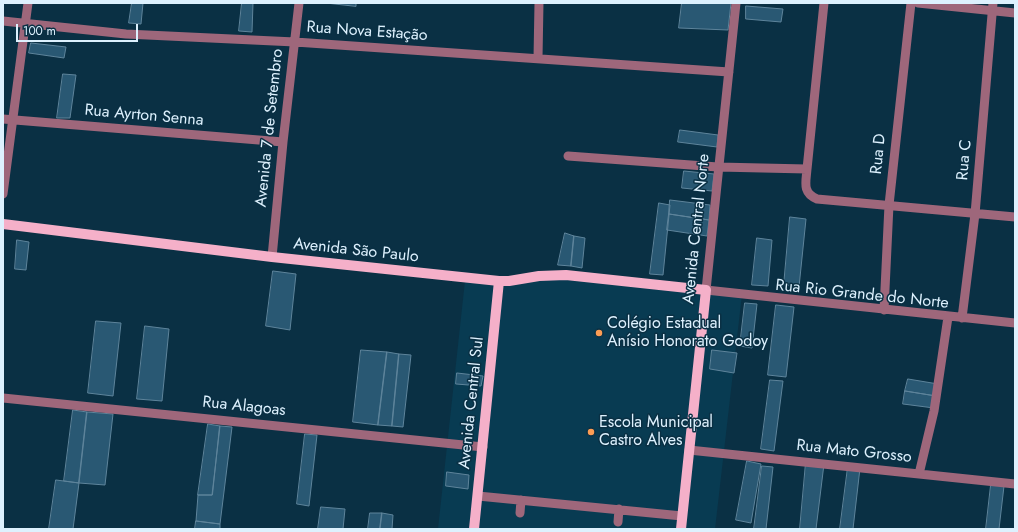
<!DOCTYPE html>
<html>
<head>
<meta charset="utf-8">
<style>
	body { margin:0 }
	#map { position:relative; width:1018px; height:532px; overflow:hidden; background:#0a3044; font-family:Jost,sans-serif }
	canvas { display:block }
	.frame { position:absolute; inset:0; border:4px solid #ddf1fe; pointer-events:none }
	.scale { position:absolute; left:16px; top:24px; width:122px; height:18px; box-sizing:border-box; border:2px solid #ddf1fe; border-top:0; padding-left:5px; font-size:12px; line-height:14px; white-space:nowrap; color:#ddf1fe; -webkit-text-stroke:3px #0a3044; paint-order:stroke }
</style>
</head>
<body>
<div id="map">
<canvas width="1018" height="532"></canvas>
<div class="frame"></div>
<div class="scale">100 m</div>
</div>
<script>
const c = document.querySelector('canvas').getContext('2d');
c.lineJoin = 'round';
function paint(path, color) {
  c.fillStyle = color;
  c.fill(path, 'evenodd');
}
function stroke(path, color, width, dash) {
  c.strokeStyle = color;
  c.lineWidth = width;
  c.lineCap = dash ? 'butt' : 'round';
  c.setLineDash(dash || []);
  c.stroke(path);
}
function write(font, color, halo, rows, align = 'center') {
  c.font = font + ' Jost,sans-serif';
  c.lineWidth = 3;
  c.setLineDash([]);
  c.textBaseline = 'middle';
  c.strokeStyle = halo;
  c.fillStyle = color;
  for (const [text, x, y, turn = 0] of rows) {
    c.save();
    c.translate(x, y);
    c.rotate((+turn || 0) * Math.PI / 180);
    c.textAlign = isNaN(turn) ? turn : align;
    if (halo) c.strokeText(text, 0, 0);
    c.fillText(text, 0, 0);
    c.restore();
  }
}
paint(new Path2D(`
	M566 275 742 294 715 529H438L465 281Z`), '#083b52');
const building = new Path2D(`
	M132 3H143L141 24 129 23Z
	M242 3H253L252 32 239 31Z
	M326 3H356V6Z
	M682 3H731L728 30 679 28Z
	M746 6 783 9 781 22 746 19Z
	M31 43 66 47 64 58 29 53Z
	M63 74 76 75 70 118H57Z
	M680 130 718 135 717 147 678 142Z
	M684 171 714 174 712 191 682 188Z
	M670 200 710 205 709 220 669 214Z
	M659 203 670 205 663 275 650 274Z
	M669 214 709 220 707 236 667 230Z
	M790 217 806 219 799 287 784 285Z
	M565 233 574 236 571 266 558 265Z
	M574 236 585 238 582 268 571 266Z
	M757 238 772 240 768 286 752 285Z
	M17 240 29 242 26 270 15 269Z
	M273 271 296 274 290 330 266 326Z
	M745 303 757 304 752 348 740 346Z
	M776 305 794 307 786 377 768 375Z
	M96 321 121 323 113 396 88 393Z
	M145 326 169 329 162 401 137 399Z
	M361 350 387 352 378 425 353 422Z
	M712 350 737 353 734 373 710 369Z
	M387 352 399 354 392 426 378 425Z
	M399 354 411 355 403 427 392 426Z
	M457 373 483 376 481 386 456 384Z
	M908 379 938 384 936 396 905 391Z
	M770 380 783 381 774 451 761 449Z
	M905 391 936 396 934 408 903 404Z
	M73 410 87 412 79 483 64 481Z
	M87 412 113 414 105 485 79 483Z
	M208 424 220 426 212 495H198Z
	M220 426 232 427 220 524 196 521 198 495H212Z
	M305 434 317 435 309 506 297 504Z
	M747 461 761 464 751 523 736 520Z
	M806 462 824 464 816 529H800Z
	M762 466 773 467 766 529H754Z
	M848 467 860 468 853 529H840Z
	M447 472 469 475 468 489 446 486Z
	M56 480 79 483 73 529H49Z
	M991 485 1004 486 999 529H986Z
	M321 507 345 509 343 529H318Z
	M370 513H382L380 529H368Z
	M382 513 393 515 392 529H380Z
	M196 521 220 524V529H195Z`);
paint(building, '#295873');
stroke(building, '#5e849b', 1);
stroke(new Path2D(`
	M736 3 706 290 1015 323
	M824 3 807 169C806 182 802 193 817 199L1015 217
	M918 3 1015 13
	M3 21 126 34 295 42 729 72
	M538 58 539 3
	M3 119 283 142
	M568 156 718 167 807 169
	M3 194 28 3
	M272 257 283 142 299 3
	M884 310 889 205 911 3
	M962 318 975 214 993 3
	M3 398 483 447
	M689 450 1015 484
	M919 474 934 411 948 317
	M478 496 682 516
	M520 513 521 500
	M618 522 619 509`), '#9e677b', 9);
stroke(new Path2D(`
	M3 224 272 257 499 281H509L539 276 566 275 706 290 681 529
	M474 529 499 281`), '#f5b0c9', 10);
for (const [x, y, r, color] of [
	[599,333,4,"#fc9d54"],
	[591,432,4,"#fc9d54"]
]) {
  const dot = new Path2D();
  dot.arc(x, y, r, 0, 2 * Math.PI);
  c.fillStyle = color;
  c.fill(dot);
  stroke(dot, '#0a3044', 1.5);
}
write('16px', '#ddf1fe', '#0a3044', [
	["Rua Nova Estação",367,32,4],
	["Rua Ayrton Senna",144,116,5],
	["Avenida 7 de Setembro",270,128,-84],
	["Rua D",879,154,-84],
	["Rua C",965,160,-85],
	["Avenida Central Norte",697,229,-84],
	["Avenida São Paulo",356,251,6],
	["Rua Rio Grande do Norte",862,295,6],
	["Avenida Central Sul",472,403,-84],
	["Rua Alagoas",244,407,6],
	["Rua Mato Grosso",854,452,6]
]);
write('16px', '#ddf1fe', '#0a3044', [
	["Colégio Estadual",607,324],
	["Anísio Honorato Godoy",607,342],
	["Escola Municipal",599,423],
	["Castro Alves",599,441]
], 'left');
</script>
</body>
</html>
